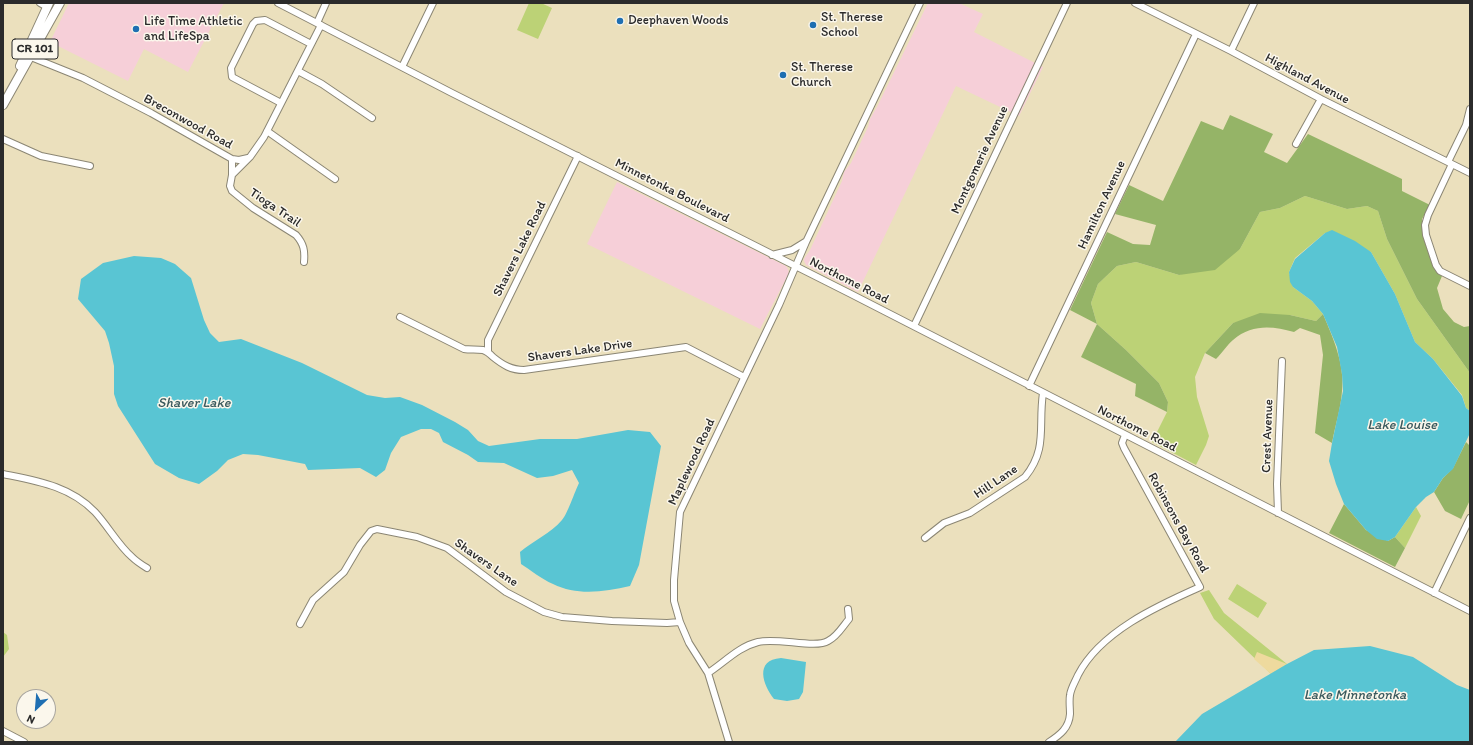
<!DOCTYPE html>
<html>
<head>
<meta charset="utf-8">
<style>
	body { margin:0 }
	#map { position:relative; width:1473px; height:745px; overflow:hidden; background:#ebe0bd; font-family:Itim,sans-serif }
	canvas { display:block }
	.frame { position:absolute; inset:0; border:4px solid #2b2b2b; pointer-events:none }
	.north { position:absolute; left:16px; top:689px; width:40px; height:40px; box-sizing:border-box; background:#fbf7ec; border:1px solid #a8a59f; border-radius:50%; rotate:206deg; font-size:11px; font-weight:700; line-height:16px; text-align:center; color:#2b2b2b }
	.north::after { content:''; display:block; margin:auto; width:14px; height:18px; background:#1f6fb2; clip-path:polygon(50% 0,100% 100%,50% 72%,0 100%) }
</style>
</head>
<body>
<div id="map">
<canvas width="1473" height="745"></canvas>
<div class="frame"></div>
<div class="north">N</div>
</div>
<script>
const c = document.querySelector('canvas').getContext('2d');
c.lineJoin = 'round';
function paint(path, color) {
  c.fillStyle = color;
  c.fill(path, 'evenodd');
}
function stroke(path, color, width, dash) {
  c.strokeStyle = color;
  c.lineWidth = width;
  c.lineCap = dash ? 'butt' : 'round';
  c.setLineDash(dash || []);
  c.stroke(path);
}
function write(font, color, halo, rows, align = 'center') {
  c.font = font + ' Itim,sans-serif';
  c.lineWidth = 3;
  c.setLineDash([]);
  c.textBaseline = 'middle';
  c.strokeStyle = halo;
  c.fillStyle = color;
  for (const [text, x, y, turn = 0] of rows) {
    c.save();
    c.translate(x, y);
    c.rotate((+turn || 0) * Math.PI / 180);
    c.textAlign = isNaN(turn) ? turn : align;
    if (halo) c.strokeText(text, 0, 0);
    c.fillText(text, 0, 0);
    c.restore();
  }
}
paint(new Path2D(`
	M69 3H224L188 72 144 49 128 81 50 42Z
	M928 3H959L983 14 974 32 1043 67 1019 116 956 86 858 292 806 265 804 261V259L810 250 842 181 844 172 851 163 868 127 870 119 877 107Z
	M617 182 786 266 788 269 789 273 760 329 587 244Z`), '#f6cfd8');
paint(new Path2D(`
	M529 3H541L552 8 538 39 517 30Z
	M1305 196 1347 209 1367 206 1378 211 1387 239 1417 299 1470 373V411L1466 408 1462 395 1433 359 1415 342 1395 294 1371 252 1325 233 1295 258 1289 272 1293 287 1312 301 1323 314 1316 321 1290 315 1233 323 1205 353 1195 377 1197 397 1209 436 1206 445 1196 465 1152 442 1167 412 1168 402 1159 383 1126 350 1097 324 1091 303 1098 284 1117 266 1136 262 1179 275 1240 249 1260 212 1280 208Z
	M1416 507 1421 516 1405 548 1395 537Z
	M1237 584 1267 603 1258 618 1228 599Z
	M1209 590 1224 613 1287 664 1271 674 1214 619 1200 593Z
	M3 632 7 635 9 649 3 657Z`), '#bcd276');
paint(new Path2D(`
	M1230 115 1273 134 1264 152 1287 163 1308 134 1402 179V191L1430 205 1422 219V227L1424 239 1434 266 1437 272 1442 276 1437 288 1443 309 1454 322 1464 327 1470 326V373L1417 299 1387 239 1378 211 1367 206 1347 209 1305 196 1280 208 1260 212 1240 249 1215 270 1179 275 1136 262 1117 266 1098 284 1091 303 1097 324 1126 350 1159 383 1168 402 1167 412 1135 396 1136 384 1081 357 1097 324 1070 310 1107 232 1133 244 1150 245 1156 225 1115 214 1129 185 1163 201 1201 121 1223 130Z
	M1260 313 1290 315 1316 321 1323 314C1333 338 1345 364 1342 391 1341 408 1335 426 1332 443L1315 433 1323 355 1320 335 1300 328 1294 332C1272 326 1252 324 1233 340 1227 345 1222 353 1216 359L1205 353 1233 323Z
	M1466 442 1470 446V500L1461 519 1445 511 1434 492 1443 478 1453 468Z
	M1344 504 1366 530 1388 541 1395 537 1405 548 1395 567 1329 533Z`), '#95b467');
paint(new Path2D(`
	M1257 652 1287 664 1271 674 1254 659Z`), '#eeda9e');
paint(new Path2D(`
	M1332 230 1355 241 1371 252 1395 294 1415 342 1433 359 1462 396 1466 408 1470 411V433L1453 469 1443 478 1434 492 1426 497 1416 507 1395 537 1388 541 1377 539 1366 530 1344 504 1336 484 1329 461 1332 443 1343 391 1342 374 1337 347 1323 314 1312 301 1293 287 1290 282 1289 272 1295 259 1325 233Z
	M134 256 161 258 175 264 191 278 204 320 210 333 219 342 241 339 302 363 367 395 385 398 400 397 422 405 455 422 468 430 478 441 489 446 540 439H577L628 430 650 432 661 446 639 565 630 586C604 592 577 596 553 584 541 579 531 570 521 564L520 552C533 541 551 533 562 520 567 515 575 491 579 483L572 470 553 476 537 478 504 463 478 462 468 455 443 442 439 433 431 429H421L401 437 391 453 385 470 376 477 360 468 308 470 305 464 258 455 243 454 228 460 217 471 199 484 179 478 155 464 118 406 114 394V366L109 343 105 331 78 299 81 279 103 263Z
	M1370 646 1413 657 1457 685 1470 690V742H1175L1202 714 1287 664 1314 650Z
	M781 658 806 662 803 692 799 699 787 701 774 699C763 685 754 660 781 658Z`), '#59c5d3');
const minor = new Path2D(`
	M40 3 47 7
	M278 3 452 93 849 293 1470 611
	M1135 3 1231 51 1321 99 1470 173
	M317 23 326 3
	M1231 51 1254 3
	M26 55 83 78 151 113 232 159 239 160 248 158
	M402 67 433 3
	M298 71 322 84 372 118
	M281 103 232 77 231 68 253 24 256 21 265 20 311 44
	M267 131 335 179
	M3 139 41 156 90 166
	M1296 144 1321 99
	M232 159V175
	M1448 162 1466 125 1470 109
	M1452 164 1428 215 1425 225 1426 235 1436 265 1440 271 1470 286
	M772 255 792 250 805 242
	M304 262C305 251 304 244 296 235L253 208 232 191 230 186 232 175 250 157 264 137 321 25
	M400 317 464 349C470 350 477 349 483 350 487 351 490 354 493 357 503 365 511 370 524 370L686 347 744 377
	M914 326 1067 3
	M488 352V340L578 156
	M1029 386 1196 34
	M3 474C37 481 70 486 95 512 108 526 118 545 132 557 136 561 142 565 147 568
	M1278 513 1277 484 1282 361
	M925 538 944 523 970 513 1025 477C1048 449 1038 426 1043 393
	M1434 593 1470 518
	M300 624 313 600 344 572 360 545 371 531 377 529 417 537 447 548 506 592 544 612 562 617 612 621 667 623 680 622
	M708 673C725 662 738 647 758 642 777 637 815 649 828 641 837 637 843 626 849 619L848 609
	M3 731 24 742
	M729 742 708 673 689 643 680 622 674 601V580L680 512 779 305 806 242 920 3
	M1049 742C1060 735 1069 728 1070 714 1070 708 1069 701 1070 695 1071 688 1075 682 1078 675 1100 632 1157 606 1200 587L1124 448 1122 443 1125 435`);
const major = new Path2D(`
	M20 66 49 3
	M3 105 60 3`);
stroke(minor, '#8b8674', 8);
stroke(major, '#8b8674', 10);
stroke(minor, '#fff', 6);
stroke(major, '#fff', 8);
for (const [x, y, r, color] of [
	[620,21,4,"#1f6fb2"],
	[813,25,4,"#1f6fb2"],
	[136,29,4,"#1f6fb2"],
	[783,75,4,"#1f6fb2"]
]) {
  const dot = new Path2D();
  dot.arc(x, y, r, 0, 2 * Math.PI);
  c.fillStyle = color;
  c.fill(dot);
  stroke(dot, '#fbf7ec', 1.5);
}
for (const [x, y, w] of [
	[35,49,46]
]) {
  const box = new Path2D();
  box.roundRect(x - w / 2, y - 10, w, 20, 3);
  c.fillStyle = '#fbf7ec';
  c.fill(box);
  stroke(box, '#2b2b2b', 1);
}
write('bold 12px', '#2b2b2b', null, [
	["CR 101",35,49]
]);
write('13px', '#2b2b2b', '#fbf7ec', [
	["St. Therese",821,18],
	["School",821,33],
	["Deephaven Woods",628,21],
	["Life Time Athletic",144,22],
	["and LifeSpa",144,37],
	["St. Therese",791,68],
	["Church",791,83]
], 'left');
write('13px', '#2b2b2b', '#fbf7ec', [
	["Highland Avenue",1307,79,28],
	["Breconwood Road",188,122,29],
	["Montgomerie Avenue",980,160,-65],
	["Minnetonka Boulevard",672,191,27],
	["Hamilton Avenue",1102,205,-65],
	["Tioga Trail",275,208,34],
	["Shavers Lake Road",520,249,-64],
	["Northome Road",849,281,27],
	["Shavers Lake Drive",580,351,-8],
	["Northome Road",1137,429,27],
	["Crest Avenue",1268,436,-88],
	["Maplewood Road",692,462,-65],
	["Hill Lane",996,482,-34],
	["Robinsons Bay Road",1178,523,61],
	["Shavers Lane",486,563,35]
]);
write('italic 14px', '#39595d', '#fbf7ec', [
	["Shaver Lake",194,403],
	["Lake Louise",1402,425],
	["Lake Minnetonka",1355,695]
]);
</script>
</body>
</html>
